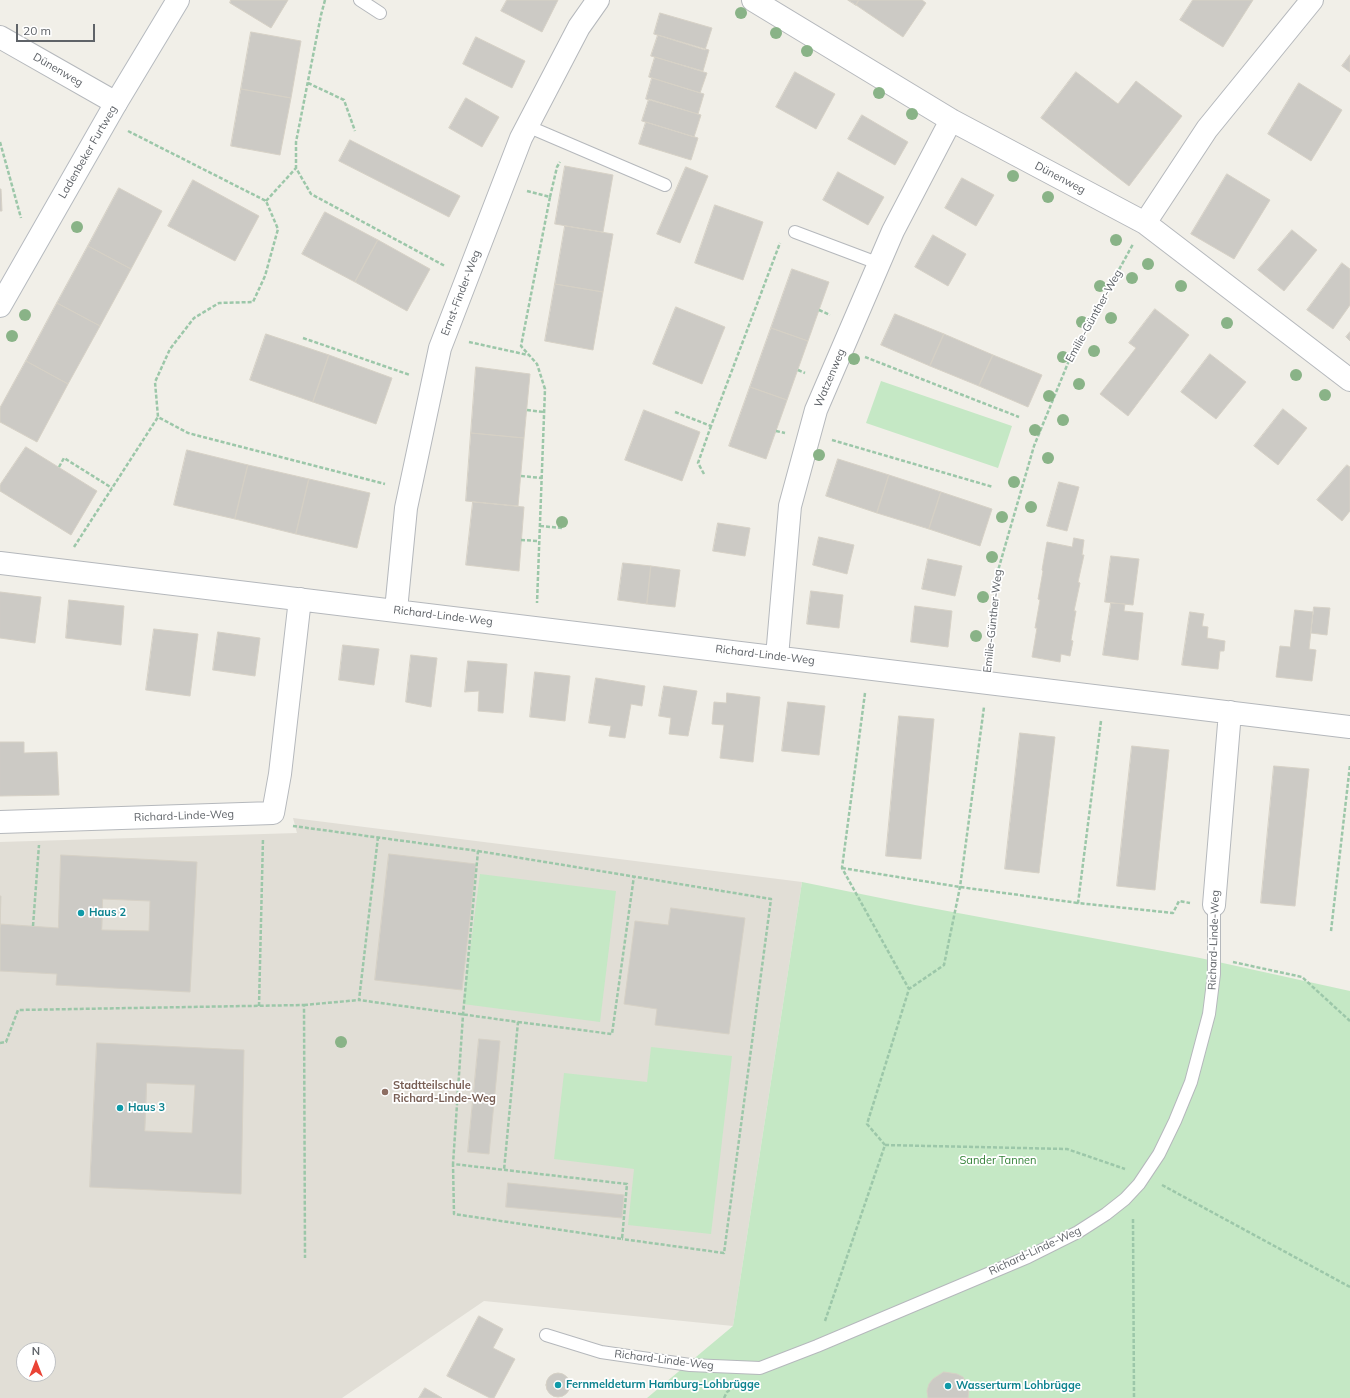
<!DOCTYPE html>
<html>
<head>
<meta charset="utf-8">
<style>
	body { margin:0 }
	#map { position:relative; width:1350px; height:1398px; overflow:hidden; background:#f1efe8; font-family:Mulish,sans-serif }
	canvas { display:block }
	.north { position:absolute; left:16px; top:1342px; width:40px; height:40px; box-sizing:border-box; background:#fff; border:1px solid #bfc1c3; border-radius:50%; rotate:0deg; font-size:11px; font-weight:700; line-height:16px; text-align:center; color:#5f6368 }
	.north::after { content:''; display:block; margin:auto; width:14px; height:18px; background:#ea4335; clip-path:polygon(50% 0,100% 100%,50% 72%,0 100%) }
	.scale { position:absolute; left:16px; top:24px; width:79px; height:18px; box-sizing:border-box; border:2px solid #5f6368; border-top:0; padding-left:5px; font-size:12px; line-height:14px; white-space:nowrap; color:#5f6368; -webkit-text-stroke:3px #fff; paint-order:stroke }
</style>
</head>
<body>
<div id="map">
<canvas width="1350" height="1398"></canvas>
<div class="north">N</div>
<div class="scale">20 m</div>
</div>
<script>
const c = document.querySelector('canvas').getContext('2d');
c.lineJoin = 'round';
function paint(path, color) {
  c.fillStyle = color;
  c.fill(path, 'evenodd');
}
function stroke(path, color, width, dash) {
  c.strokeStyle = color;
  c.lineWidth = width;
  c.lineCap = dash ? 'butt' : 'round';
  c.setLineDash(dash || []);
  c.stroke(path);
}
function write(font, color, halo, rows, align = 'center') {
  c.font = font + ' Mulish,sans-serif';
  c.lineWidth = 3.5;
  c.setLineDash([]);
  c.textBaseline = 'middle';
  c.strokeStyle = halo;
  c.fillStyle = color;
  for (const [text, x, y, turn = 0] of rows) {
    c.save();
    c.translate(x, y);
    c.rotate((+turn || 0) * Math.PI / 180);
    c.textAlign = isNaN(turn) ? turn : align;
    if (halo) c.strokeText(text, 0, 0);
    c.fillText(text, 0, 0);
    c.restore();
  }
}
paint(new Path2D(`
	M293 818 802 882 733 1326 484 1301 342 1398H0V842L297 833ZM24 1350H48V1374H24Z`), '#e1ded6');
paint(new Path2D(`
	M881 381 1012 426 998 468 866 423Z
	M480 874 616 891 600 1022 463 1004Z
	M802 882 915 905 1200 958 1350 991V1398H647L733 1326Z
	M651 1047 732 1056 711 1234 628 1225 634 1169 554 1159 564 1073 647 1082Z`), '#c5e8c5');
const building = new Path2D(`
	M231 0H288L271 28 230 3Z
	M507 0H558L542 32 501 11Z
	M848 0H859L856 5Z
	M859 0H922L926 3 903 37 856 5Z
	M1193 0H1253L1223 47 1180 20Z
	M660 13 712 28 705 50 654 34Z
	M251 32 301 41 291 98 241 89Z
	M658 35 709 50 703 71 651 56Z
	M476 37 525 61 512 88 463 64Z
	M1350 55V72L1342 66Z
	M655 57 707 73 700 93 649 77Z
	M795 72 835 94 816 129 776 107Z
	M1076 72 1118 104 1136 81 1182 116 1129 186 1041 118Z
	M652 78 704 94 698 114 646 99Z
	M1299 83 1342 110 1311 161 1268 134Z
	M241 89 291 98 280 155 231 146Z
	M466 98 499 117 482 147 449 128Z
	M649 99 701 115 694 137 642 121Z
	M862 115 908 142 895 165 848 139Z
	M646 122 698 138 691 160 639 144Z
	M350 140 460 196 449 217 339 161Z
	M565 166 613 175 603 232 555 224Z
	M686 167 708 176 680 243 657 234Z
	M838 172 884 197 868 225 823 200Z
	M1227 174 1270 200 1234 259 1191 234Z
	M962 178 994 195 976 226 945 208Z
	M193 180 259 216 235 261 168 226Z
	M119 188 162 211 131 269 88 246Z
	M0 189H1L2 211H0Z
	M715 205 763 222 743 280 695 263Z
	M325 212 378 240 355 282 302 254Z
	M565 226 613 234 603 292 555 284Z
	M1292 230 1317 250 1284 291 1258 270Z
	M933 235 966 254 948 286 915 267Z
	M378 240 430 269 407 311 355 282Z
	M88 246 131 269 100 326 57 303Z
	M1342 263 1350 269V305L1333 329 1307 310Z
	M792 269 829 282 808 341 771 328Z
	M555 284 603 292 593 350 545 341Z
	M57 303 100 326 68 384 26 361Z
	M676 307 725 327 702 384 653 364Z
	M1155 309 1189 335 1128 416 1100 394 1136 348 1129 343Z
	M895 314 944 334 930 366 881 345Z
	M771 328 808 341 787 400 750 387Z
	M1350 332V341L1346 337Z
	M266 334 329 355 313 402 250 380Z
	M944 334 993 355 979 386 930 366Z
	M1210 354 1246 382 1216 419 1181 392Z
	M329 355 392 378 376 424 313 402Z
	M993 355 1042 375 1028 407 979 386Z
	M26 361 68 384 37 442 0 422V408Z
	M476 367 530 374 524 438 471 433Z
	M750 387 787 400 766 459 729 446Z
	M1283 409 1307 428 1278 465 1254 446Z
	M644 410 700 432 682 481 625 460Z
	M471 433 524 438 518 506 466 501Z
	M26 447 97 491 71 535 0 491V485Z
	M187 450 248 465 235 519 174 505Z
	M838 459 889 475 877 513 826 496Z
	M248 465 309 479 296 534 235 519Z
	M1347 465 1350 467V511L1342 521 1317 500Z
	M889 475 941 492 929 529 877 513Z
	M309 479 370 493 357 548 296 534Z
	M1059 482 1079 487 1067 531 1047 526Z
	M941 492 992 509 980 546 929 529Z
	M473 502 524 507 519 571 466 565Z
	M718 523 750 528 745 556 713 551Z
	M819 537 854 545 847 574 813 565Z
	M1074 538 1084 540 1082 555H1084L1078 582 1080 583 1074 611H1076L1071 640 1073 641 1070 656 1061 654 1060 662 1032 657 1037 628H1035L1040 600 1038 599 1043 571 1042 570 1047 542 1072 547Z
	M1111 556 1139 559 1133 605 1105 602Z
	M928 559 962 566 955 596 922 589Z
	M623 563 651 566 647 604 618 600Z
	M651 566 680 570 675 607 647 604Z
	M811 591 843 595 839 628 807 624Z
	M0 592 41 597 35 643 0 638Z
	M69 600 124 606 121 645 66 638Z
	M1111 603 1125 604 1124 611 1143 613 1138 660 1103 655Z
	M915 606 952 611 948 647 911 642Z
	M1314 607 1330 608 1327 635 1311 633Z
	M1295 610 1313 612 1309 649 1316 650 1312 681 1276 677 1280 646 1290 647Z
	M1190 612 1204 614 1202 626 1208 627 1207 638 1225 641 1224 651H1220L1218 669 1182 665Z
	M154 629 198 634 190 696 146 690Z
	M218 632 260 638 255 676 213 670Z
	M343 645 379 649 374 685 339 680Z
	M411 655 437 658 431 707 406 702Z
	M468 661 507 664 503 713 478 711 479 691 465 692Z
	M535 672 570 676 565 721 530 717Z
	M596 678 645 686 642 706 631 704 625 738 609 736 611 726 589 723Z
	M664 686 697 691 688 736 669 734 671 718 659 716Z
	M727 693 760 697 753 762 720 758 724 725 712 724 714 702 726 703Z
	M788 702 825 706 819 755 782 751Z
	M899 716 934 719 921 859 886 856Z
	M1020 733 1055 737 1039 873 1005 869Z
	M0 742H24V753L57 752 59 795 0 796Z
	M1132 746 1169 750 1155 890 1117 886Z
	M1274 766 1309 769 1295 906 1261 903Z
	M389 854 476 864 462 990 375 980Z
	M61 855 197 862 190 992 56 985 57 974 0 971V924L58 928ZM103 899 150 901 149 931 102 930Z
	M0 896H1L0 927Z
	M671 908 745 918 729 1034 655 1025 657 1009 624 1004 635 921 668 925Z
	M479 1039 500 1041 489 1154 468 1152Z
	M97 1043 244 1050 241 1194 90 1187ZM147 1083 195 1085 192 1133 145 1131Z
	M508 1183 624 1195 622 1218 506 1207Z
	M479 1316 503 1329 493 1348 515 1359 494 1398H490L447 1376Z
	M944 1372 957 1374 963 1377 969 1389 968 1398H928L927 1391 929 1384 933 1379Z
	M546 1385a12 12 0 1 1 24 0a12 12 0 1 1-24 0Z
	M425 1388 442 1398H419Z`);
paint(building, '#cccac5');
stroke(building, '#d6d1c6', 1);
const lane = new Path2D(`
	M360 0 380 13
	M527 126 665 185
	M795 232 880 264
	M546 1335 601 1352 690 1365 760 1368 817 1346 1028 1257 1078 1232 1106 1214 1125 1199 1139 1184 1159 1154 1175 1121 1191 1082 1209 1014 1214 974V905`);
const street = new Path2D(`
	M753 0 951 120 1145 223 1350 380
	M0 37 116 103
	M1145 223 1207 129 1312 0
	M0 563 1350 727
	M396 610 406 508 440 348 521 138 579 27 598 0
	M777 657 790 506 816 410 893 231 951 120
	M0 822 273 813 280 774 300 599
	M1214 905 1230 712`);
const secondary = new Path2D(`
	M0 306 116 103 178 0`);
stroke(lane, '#b5b8bc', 14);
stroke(street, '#b5b8bc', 24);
stroke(secondary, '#b6babf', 24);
stroke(new Path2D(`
	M325 0 321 15 296 142V168L311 194 445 266
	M308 83 344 100 355 131
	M128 131 266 201 278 229 265 276 253 302 219 303 194 318 170 349 155 382 158 417 188 433 385 484
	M0 142 21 218
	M527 191 550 197 521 346 537 364 545 389 537 603
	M550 197 557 167 560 162
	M266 201 296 168
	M819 310 830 315
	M303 338 410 375
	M469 342 528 355
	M865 357 1019 417
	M798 370 805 373
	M527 410 544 412
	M675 412 711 426 780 243
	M776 431 785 433
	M832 440 993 487
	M59 467 64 458 112 488
	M704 474 698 463 711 426
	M521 476 542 478
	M540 526 562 528
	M521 540 539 541
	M74 547 158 417
	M989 658 997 574 1034 446 1068 363 1133 244
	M865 693 842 868 909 989
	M1101 721 1078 903 1173 913 1179 901 1190 903
	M293 826 478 851 463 1015 453 1164 627 1184 622 1239 454 1214 453 1164
	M378 837 359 1000 518 1022 504 1170
	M478 851 771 899 724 1253 622 1239
	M842 868 960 887 1078 903
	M33 926 39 845
	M1331 931 1350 765
	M1233 962 1302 977 1350 1021
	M304 1005 359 1000
	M259 1006 263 838
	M518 1022 612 1034 634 876
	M0 1043 6 1042 18 1010 304 1005 305 1258
	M885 1145 867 1124 909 989 944 965 960 887 984 707
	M1162 1185 1350 1287
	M1133 1219 1134 1398
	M825 1321 885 1145 1067 1149 1125 1169
	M724 1398 727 1392 734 1387`), '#9cc7a9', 2.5, [4, 2]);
stroke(lane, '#fff', 12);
stroke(street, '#fff', 22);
stroke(secondary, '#fff', 22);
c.fillStyle = '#89b387';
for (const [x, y] of [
	[741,13],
	[776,33],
	[807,51],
	[879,93],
	[912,114],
	[1013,176],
	[1048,197],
	[77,227],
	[1116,240],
	[1148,264],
	[1132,278],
	[1100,286],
	[1181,286],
	[25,315],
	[1111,318],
	[1082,322],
	[1227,323],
	[12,336],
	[1094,351],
	[1063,357],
	[854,359],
	[1296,375],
	[1079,384],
	[1325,395],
	[1049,396],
	[1063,420],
	[1035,430],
	[819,455],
	[1048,458],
	[1014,482],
	[1031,507],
	[1002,517],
	[562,522],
	[992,557],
	[983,597],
	[976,636],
	[341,1042]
]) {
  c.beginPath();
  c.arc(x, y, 6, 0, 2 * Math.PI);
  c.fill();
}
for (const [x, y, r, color] of [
	[81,913,4,"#0f9aa8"],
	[385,1092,4,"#8d6e63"],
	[120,1108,4,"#0f9aa8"],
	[558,1385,4,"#0f9aa8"],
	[948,1386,4,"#0f9aa8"]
]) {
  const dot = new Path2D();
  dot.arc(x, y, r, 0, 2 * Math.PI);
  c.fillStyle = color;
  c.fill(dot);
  stroke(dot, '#fff', 1.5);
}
write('11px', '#5f6368', '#fff', [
	["Dünenweg",58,70,30],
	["Ladenbeker Furtweg",88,152,-60],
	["Dünenweg",1060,178,28],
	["Ernst-Finder-Weg",461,293,-69],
	["Emilie-Günther-Weg",1094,316,-61],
	["Watzenweg",830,378,-67],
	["Richard-Linde-Weg",443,616,7],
	["Emilie-Günther-Weg",993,621,-84],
	["Richard-Linde-Weg",765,655,7],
	["Richard-Linde-Weg",184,816,-2],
	["Richard-Linde-Weg",1214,940,-88],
	["Richard-Linde-Weg",1035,1251,-25],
	["Richard-Linde-Weg",664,1360,7]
]);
write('bold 11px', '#0d838f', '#fff', [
	["Haus 2",89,913],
	["Haus 3",128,1108],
	["Fernmeldeturm Hamburg-Lohbrügge",566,1385],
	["Wasserturm Lohbrügge",956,1386]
], 'left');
write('bold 11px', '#785e54', '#fff', [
	["Stadtteilschule",393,1086],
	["Richard-Linde-Weg",393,1099]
], 'left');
write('11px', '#348238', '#fff', [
	["Sander Tannen",998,1161]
]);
</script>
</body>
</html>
